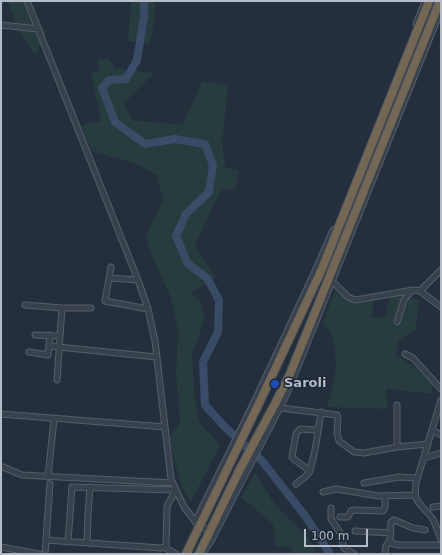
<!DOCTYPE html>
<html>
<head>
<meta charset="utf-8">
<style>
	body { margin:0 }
	#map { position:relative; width:442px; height:555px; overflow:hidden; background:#242f3e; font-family:"DejaVu Sans",sans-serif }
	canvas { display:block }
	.frame { position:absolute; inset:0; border:2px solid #b4bcc9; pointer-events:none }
	.scale { position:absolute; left:304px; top:529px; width:64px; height:18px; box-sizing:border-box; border:2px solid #b4bcc9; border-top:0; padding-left:5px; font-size:12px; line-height:14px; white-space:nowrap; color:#b4bcc9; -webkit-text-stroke:3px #1d2633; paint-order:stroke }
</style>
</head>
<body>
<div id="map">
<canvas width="442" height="555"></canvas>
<div class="frame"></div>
<div class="scale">100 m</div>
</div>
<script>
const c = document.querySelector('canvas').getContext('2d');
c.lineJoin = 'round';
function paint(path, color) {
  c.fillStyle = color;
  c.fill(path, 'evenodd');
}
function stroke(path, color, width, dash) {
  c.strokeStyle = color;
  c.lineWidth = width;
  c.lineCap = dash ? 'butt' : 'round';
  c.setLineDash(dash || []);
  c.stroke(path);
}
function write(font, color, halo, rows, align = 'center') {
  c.font = font + ' "DejaVu Sans",sans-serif';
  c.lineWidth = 3;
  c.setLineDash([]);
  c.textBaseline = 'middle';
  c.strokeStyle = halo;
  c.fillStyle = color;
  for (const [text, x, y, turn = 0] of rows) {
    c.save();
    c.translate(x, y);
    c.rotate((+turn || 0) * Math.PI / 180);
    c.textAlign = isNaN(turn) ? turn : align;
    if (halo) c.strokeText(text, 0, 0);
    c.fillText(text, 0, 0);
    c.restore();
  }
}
paint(new Path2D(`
	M7 1H31L46 33 35 55 19 31Z
	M131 1H155L154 22 150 44 128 41Z
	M109 58 115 68 154 73 124 103 132 120 183 125 202 81 228 86 222 143 225 167 239 171 235 189H223L213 206 195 246 216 278 191 293 200 301 205 318 192 354 194 393 199 422 220 445 191 502 181 487 169 438 180 422 176 373 178 332 171 298 151 254 146 235 163 201 157 175 134 163 91 151 81 125 101 121 91 73 99 71 98 60Z
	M335 290 349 301 357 304 374 300 371 317 385 318 389 299 397 293 419 300 416 329 398 342 396 355 418 369 431 383 433 394 386 389 388 409 327 407 336 370 335 349 331 333 322 324Z
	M255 473 274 503 311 541 317 554H294L290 547 275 546 273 524 241 497Z`), '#263c3f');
stroke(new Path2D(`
	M144 1V17L137 60 126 79 109 80 102 88 115 122 145 144 175 139 205 144 213 165 209 192 186 214 176 236 188 264 207 278 219 300 218 332 203 362 205 405 224 426 263 462 306 517 330 554`), '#394c67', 8);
const minor = new Path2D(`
	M27 1 138 280 148 309 155 341 171 479 184 507 199 526 211 531
	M416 24 425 1
	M1 25 38 29
	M111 267 105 301 148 309
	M320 270 329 278 348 297 352 299 356 300 413 290 420 291 441 307
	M109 278 138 280
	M420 291 441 270
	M25 305 62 308H91
	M397 322 404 300 411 291
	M35 335 60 336
	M49 346 156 357
	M29 352 48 355 50 335
	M405 354 413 358 441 389
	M57 380 62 308
	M441 400 416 483C413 504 421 503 432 518 436 524 438 532 441 539
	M281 408 337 415 338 418 337 433 339 441 354 452 364 453 397 447 428 444
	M1 414 165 427
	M432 430 441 435
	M397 447V405
	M424 458 441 453
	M3 467 22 475 173 483
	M310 471 295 460 292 457 296 434 300 429 318 430
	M48 477 54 419
	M364 483 399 477 417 478
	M296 484 306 476 310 471 315 450 321 412
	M323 492 336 489 379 496 415 495
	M433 507 441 506
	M331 508V519L341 534 344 548 354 554
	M340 517H348L351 511 353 510 383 511 385 508V496
	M195 522 257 396 316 269 333 230
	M425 530 413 528 394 520 391 522 390 540 393 544 399 545H441
	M355 531 391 533
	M46 540 161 548 164 547 166 545 167 507 168 504 176 490 72 487 68 542
	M87 543 88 514 90 487
	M1 547 39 554
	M164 547 176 554
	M203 553 211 541 286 396 441 10
	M45 554 50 484
	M385 554 386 546 390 540`);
const highway = new Path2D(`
	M186 554 261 399 321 271 429 1
	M199 554 240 469 256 439 275 404 290 374 329 278 440 1`);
stroke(minor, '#565f6c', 7);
stroke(highway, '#434c59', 10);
stroke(minor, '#38414e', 5);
stroke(highway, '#746855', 8);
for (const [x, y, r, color] of [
	[275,384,5,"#1a4fb4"]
]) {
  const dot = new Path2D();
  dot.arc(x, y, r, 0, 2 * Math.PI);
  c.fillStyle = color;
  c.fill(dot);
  stroke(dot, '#1d2633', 1.5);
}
write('bold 13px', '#b4bcc9', '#1d2633', [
	["Saroli",284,384]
], 'left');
</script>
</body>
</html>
